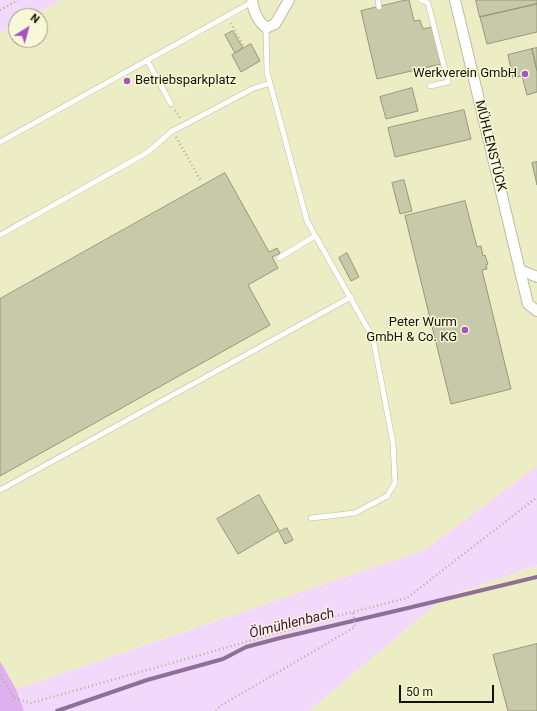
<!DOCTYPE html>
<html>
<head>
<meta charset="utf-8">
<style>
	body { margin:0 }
	#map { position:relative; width:537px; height:711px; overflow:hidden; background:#f8f8d8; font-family:Roboto,sans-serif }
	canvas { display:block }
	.north { position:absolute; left:8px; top:8px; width:40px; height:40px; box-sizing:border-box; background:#f8f8d8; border:1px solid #9c9c84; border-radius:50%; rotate:37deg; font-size:11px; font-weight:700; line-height:16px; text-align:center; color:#121207 }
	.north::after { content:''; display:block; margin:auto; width:14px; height:18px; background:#a652c1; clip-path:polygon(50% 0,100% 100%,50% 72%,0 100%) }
	.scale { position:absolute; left:399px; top:685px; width:95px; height:18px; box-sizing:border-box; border:2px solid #121207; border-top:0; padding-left:5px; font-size:12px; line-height:14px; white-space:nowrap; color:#121207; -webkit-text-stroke:3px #f8f8d8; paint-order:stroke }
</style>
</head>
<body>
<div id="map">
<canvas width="537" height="711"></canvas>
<div class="north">N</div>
<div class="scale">50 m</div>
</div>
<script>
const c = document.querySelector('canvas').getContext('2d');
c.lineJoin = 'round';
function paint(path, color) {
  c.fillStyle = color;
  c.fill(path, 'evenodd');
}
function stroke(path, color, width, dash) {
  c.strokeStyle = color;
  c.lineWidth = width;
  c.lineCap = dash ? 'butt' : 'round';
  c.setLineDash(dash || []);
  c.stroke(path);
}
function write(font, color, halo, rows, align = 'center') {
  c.font = font + ' Roboto,sans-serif';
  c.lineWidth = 3;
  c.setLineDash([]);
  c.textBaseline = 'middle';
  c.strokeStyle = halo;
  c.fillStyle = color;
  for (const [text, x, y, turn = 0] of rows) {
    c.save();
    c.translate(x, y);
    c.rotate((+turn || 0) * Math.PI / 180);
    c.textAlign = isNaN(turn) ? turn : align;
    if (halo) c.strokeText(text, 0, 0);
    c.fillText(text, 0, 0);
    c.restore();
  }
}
paint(new Path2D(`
	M62 0H537V466L425 550 16 689 0 661V33L16 24V40H40V16H32Z
	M537 565V711H309L442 599Z`), '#ecedc5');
paint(new Path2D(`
	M0 0H62L32 16H16V24L0 33Z
	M537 466V565L442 599 309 711H24L16 689 425 550Z`), '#f2d8fb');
paint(new Path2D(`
	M0 661 16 689 24 711H0Z`), '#deb1ee');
stroke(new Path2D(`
	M57 711 147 680 223 659 246 647 280 638 408 608 537 577`), '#8e6f95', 4);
const building = new Path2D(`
	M406 0H409L414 21 420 20 423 29 432 27 441 64 377 79 361 11Z
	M476 0H537V4L480 17Z
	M537 4V32L487 44 480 17Z
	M233 31 243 48 235 53 225 35Z
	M251 44 260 61 241 72 232 55Z
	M537 48V71L532 49Z
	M532 49 537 71V92L527 95 522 76 513 78 508 55Z
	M412 88 418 111 386 119 380 97Z
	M464 110 471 139 395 157 388 128Z
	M537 162V185L532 163Z
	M225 173 269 252 277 248 280 253 272 257 278 268 248 285 270 325 0 476V299Z
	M404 180 412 211 400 214 392 183Z
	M465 201 477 247 481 246 483 256 485 255 488 264 486 265 487 269 482 270 511 389 451 404 405 216Z
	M347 253 359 277 351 281 339 258Z
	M259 495 279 530 238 554 217 519Z
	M287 528 293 540 285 544 279 532Z
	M537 644V711H508L493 655Z`);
paint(building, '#c8c9a9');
stroke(building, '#97987a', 1);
const lane = new Path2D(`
	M378 0 379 7
	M421 0 428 3 448 82 430 86
	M266 28 267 72 307 221 373 338 393 443 395 483 387 496 355 513 311 518
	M147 60 171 104
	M0 142 252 2
	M0 235 148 152 172 131 184 125 252 89 270 83
	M279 258 315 236
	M0 490 351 297`);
const street = new Path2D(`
	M252 0C253 11 258 21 266 28L275 24 289 0
	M455 0 528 304 537 311
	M520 270 537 277`);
stroke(lane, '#bdbd9e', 6);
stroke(street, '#bdbd9e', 12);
stroke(new Path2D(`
	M0 10 18 0
	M231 23 244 47
	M175 110 181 119
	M176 137 201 181
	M0 675 14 698 31 703 337 616 407 598 537 497
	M216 711 220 706 355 627 353 612`), '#b2b298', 2.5, [1, 3]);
stroke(lane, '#fff', 5);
stroke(street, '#fff', 10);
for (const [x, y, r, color] of [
	[525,74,4,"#a652c1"],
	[127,81,4,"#a652c1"],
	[465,330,4,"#a652c1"]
]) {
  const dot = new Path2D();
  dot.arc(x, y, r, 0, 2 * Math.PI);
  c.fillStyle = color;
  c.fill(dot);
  stroke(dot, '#f8f8d8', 1.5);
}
write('13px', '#121207', '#f8f8d8', [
	["Werkverein GmbH",517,74],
	["Betriebsparkplatz",135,81,"left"],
	["Peter Wurm",457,323],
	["GmbH & Co. KG",457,338]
], 'right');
write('13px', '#121207', '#f8f8d8', [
	["MÜHLENSTÜCK",490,146,76]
]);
write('italic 14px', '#420852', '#f8f8d8', [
	["Ölmühlenbach",292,624,-14]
]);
</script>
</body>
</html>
